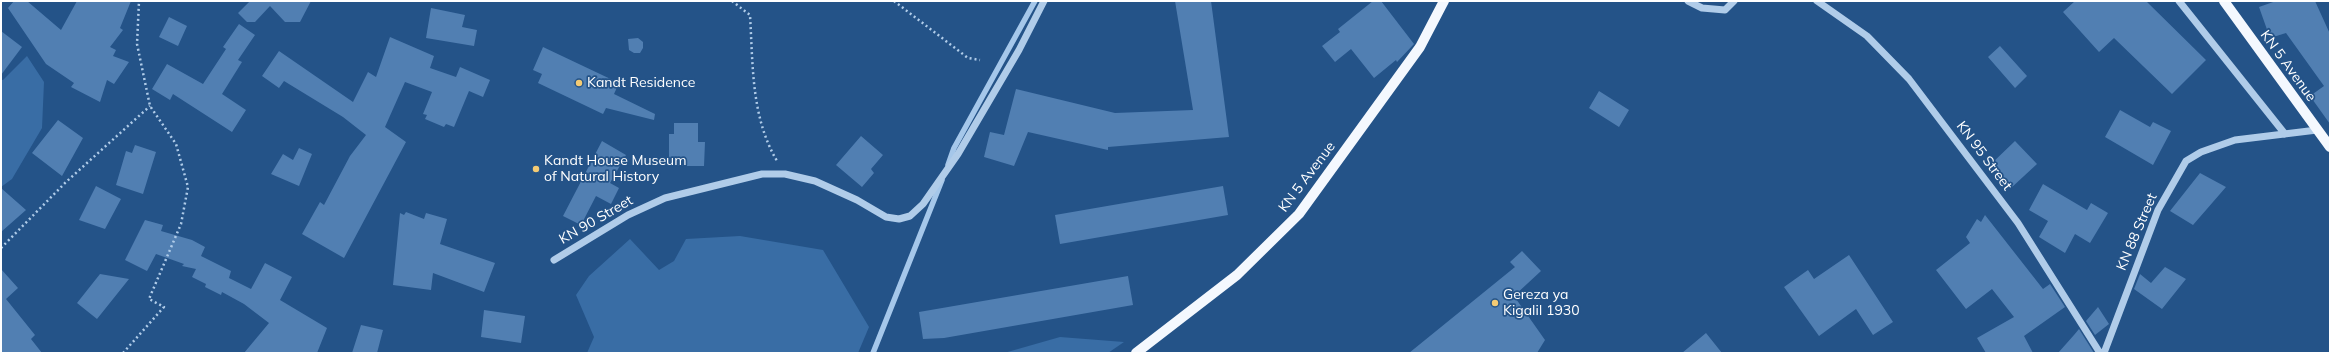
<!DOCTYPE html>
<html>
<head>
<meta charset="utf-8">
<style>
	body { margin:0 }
	#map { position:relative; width:2331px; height:354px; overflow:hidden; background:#245388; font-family:Mulish,sans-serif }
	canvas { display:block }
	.frame { position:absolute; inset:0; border:2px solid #fff; pointer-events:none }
</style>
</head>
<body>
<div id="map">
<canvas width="2331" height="354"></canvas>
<div class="frame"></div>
</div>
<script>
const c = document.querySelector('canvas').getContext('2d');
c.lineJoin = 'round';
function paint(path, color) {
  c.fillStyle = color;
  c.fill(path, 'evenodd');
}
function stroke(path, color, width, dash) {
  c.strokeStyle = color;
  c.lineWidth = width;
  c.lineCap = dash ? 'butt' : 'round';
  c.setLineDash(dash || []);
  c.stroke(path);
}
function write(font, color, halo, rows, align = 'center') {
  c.font = font + ' Mulish,sans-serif';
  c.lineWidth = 3.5;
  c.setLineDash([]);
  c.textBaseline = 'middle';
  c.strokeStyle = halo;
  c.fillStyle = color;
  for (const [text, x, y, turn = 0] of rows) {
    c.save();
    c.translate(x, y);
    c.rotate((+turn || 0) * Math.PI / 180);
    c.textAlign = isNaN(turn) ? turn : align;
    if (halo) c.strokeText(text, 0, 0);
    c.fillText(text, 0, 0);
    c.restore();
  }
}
paint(new Path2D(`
	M27 56 44 82 42 128 12 179 1 187V80H3Z
	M740 236 823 250 869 327 858 353H587L594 337 576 295 589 276 630 239 659 270 674 261 686 239Z
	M1060 337 1124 342 1108 353H1004Z`), '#396da5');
stroke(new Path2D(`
	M948 165 954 148 1035 1
	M873 353 942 180`), '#a5c7ea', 5.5);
paint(new Path2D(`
	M14 1H27L61 30 77 1H131L120 28 123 30 110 47 116 50 113 56 129 62 114 84 107 80 100 102 71 87 74 83 46 64 8 8Z
	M250 1H311L300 22H285L270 6 255 22H247L238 13Z
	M1175 1H1211L1229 137 1108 147V150L1028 132 1014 166 984 157 990 132 1004 135 1016 89 1115 113 1193 110Z
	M1373 1H1381L1414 44 1397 62 1396 60 1374 78 1351 49 1335 62 1322 46 1340 32 1338 29Z
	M2075 1H2146L2206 60 2172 94 2114 38 2099 52 2063 12Z
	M2276 1H2315L2330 34V124L2310 96 2324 86 2286 33 2270 38 2259 7Z
	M431 8 465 15 462 27 477 30 474 46 426 38Z
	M169 17 187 26 178 46 159 37Z
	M239 24 255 35 238 60 242 62 222 94 246 110 232 132 173 94 170 100 152 89 167 64 203 84 226 49 223 47Z
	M1 31 22 47 1 75Z
	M390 37 434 56 430 68 456 77 460 67 490 80 483 97 469 91 454 127 446 124 444 127 425 119 427 115 423 114 432 92 405 82 385 127 406 142 344 258 302 234 320 202 324 205 350 156 366 135 343 117 284 81 279 88 262 76 279 51 353 102 368 72 376 77Z
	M638 38 643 42V48L640 53H634L629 50 628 39Z
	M2000 46 2027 76 2015 88 1988 57Z
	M543 47 619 83 614 94 655 114 654 120 606 108 603 114 538 83 542 74 533 70Z
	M1599 91 1629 110 1619 127 1589 108Z
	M2120 110 2150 127 2153 122 2171 131 2153 165 2105 137Z
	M58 120 83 138 62 176 32 153Z
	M674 123H698V142H705L704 166H669V134H674Z
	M861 136 883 155 871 169 874 173 862 187 836 165Z
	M602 141 626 155 610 183 619 188 611 204 596 196 581 225 563 216Z
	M2015 141 2037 164 2011 188 1990 165Z
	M135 145 156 152 143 194 116 185 126 151 132 153Z
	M299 148 312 154 299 186 271 174 283 154 293 160Z
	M2200 173 2226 187 2193 225 2170 211Z
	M2043 184 2087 210 2091 203 2108 213 2090 243 2075 234 2065 253 2039 237 2048 221 2029 210Z
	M96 186 121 199 105 229 79 220Z
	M1223 186 1228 215 1060 244 1055 215Z
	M1 188 26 210 1 232Z
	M406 212 424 219 426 213 447 219 440 244 495 263 484 292 433 273 431 290 393 285 400 213 404 215Z
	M1985 215 2043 289 2050 284 2065 307 2024 336 2033 353H1986L1977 338 2014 317 1992 289 1966 309 1936 270 1970 243 1966 237 1977 219 1981 222Z
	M145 220 163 225 161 231 192 240 205 247 201 256 231 271 229 278 251 289 265 263 292 277 280 300 327 328 317 353H244L269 323 244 304 222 292 221 295 205 287 206 284 192 277 196 269 182 266 184 264 156 254 147 271 125 260Z
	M1522 251 1541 271 1514 296 1545 340 1537 353H1409L1515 267 1510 262Z
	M1849 255 1893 322 1873 335 1856 309 1819 336 1784 287 1808 270 1814 279Z
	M2165 267 2186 279 2162 309 2134 289 2140 274 2151 283Z
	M1 269 18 288 6 299 35 335 31 339 42 353H1Z
	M100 274 129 279 97 319 77 303Z
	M1128 276 1133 305 944 338 923 339 919 312Z
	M2098 307 2109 324 2095 335 2086 321Z
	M484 310 525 316 521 343 481 337Z
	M361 325 383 330 377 353H352Z
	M2079 329 2094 353H2058L2074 335Z
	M1706 333 1722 353H1682Z`), '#517fb2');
stroke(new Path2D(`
	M732 1 750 15C753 65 751 117 777 161
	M894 1 968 58 980 60
	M1 248 66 182 150 106
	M123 353 164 307 149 299 181 224 188 187 176 144 150 106 137 44 139 1`), '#b0cce9', 2.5, [2, 3]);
stroke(new Path2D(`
	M1688 1 1702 8 1725 10 1734 1
	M1817 1 1867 36 1909 79 2018 223 2100 353
	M2179 1 2285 134
	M554 260 628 215 665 198 762 174H785L815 181 857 200 886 217 899 219 910 216 923 204 958 154 1019 50 1044 1
	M2104 353 2158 210 2186 161 2201 152 2235 140 2317 130`), '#b0cce9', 7);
stroke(new Path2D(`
	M2224 1 2330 147
	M1136 353 1237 275 1299 214 1420 47 1444 1`), '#f4f8fe', 10);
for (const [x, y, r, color] of [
	[579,83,4,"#f4cb74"],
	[536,169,4,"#f4cb74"],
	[1495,303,4,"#f4cb74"]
]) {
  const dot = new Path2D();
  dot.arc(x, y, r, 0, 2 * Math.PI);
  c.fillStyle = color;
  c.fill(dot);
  stroke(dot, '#245388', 1.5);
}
write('14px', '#fff', '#245388', [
	["KN 5 Avenue",2288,66,54],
	["KN 95 Street",1984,156,53],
	["KN 5 Avenue",1307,177,-53],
	["KN 90 Street",596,220,-30],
	["KN 88 Street",2137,232,-67]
]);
write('14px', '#fff', '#245388', [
	["Kandt Residence",587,83],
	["Kandt House Museum",544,161],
	["of Natural History",544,177],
	["Gereza ya",1503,295],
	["KigaliI 1930",1503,311]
], 'left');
</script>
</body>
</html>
